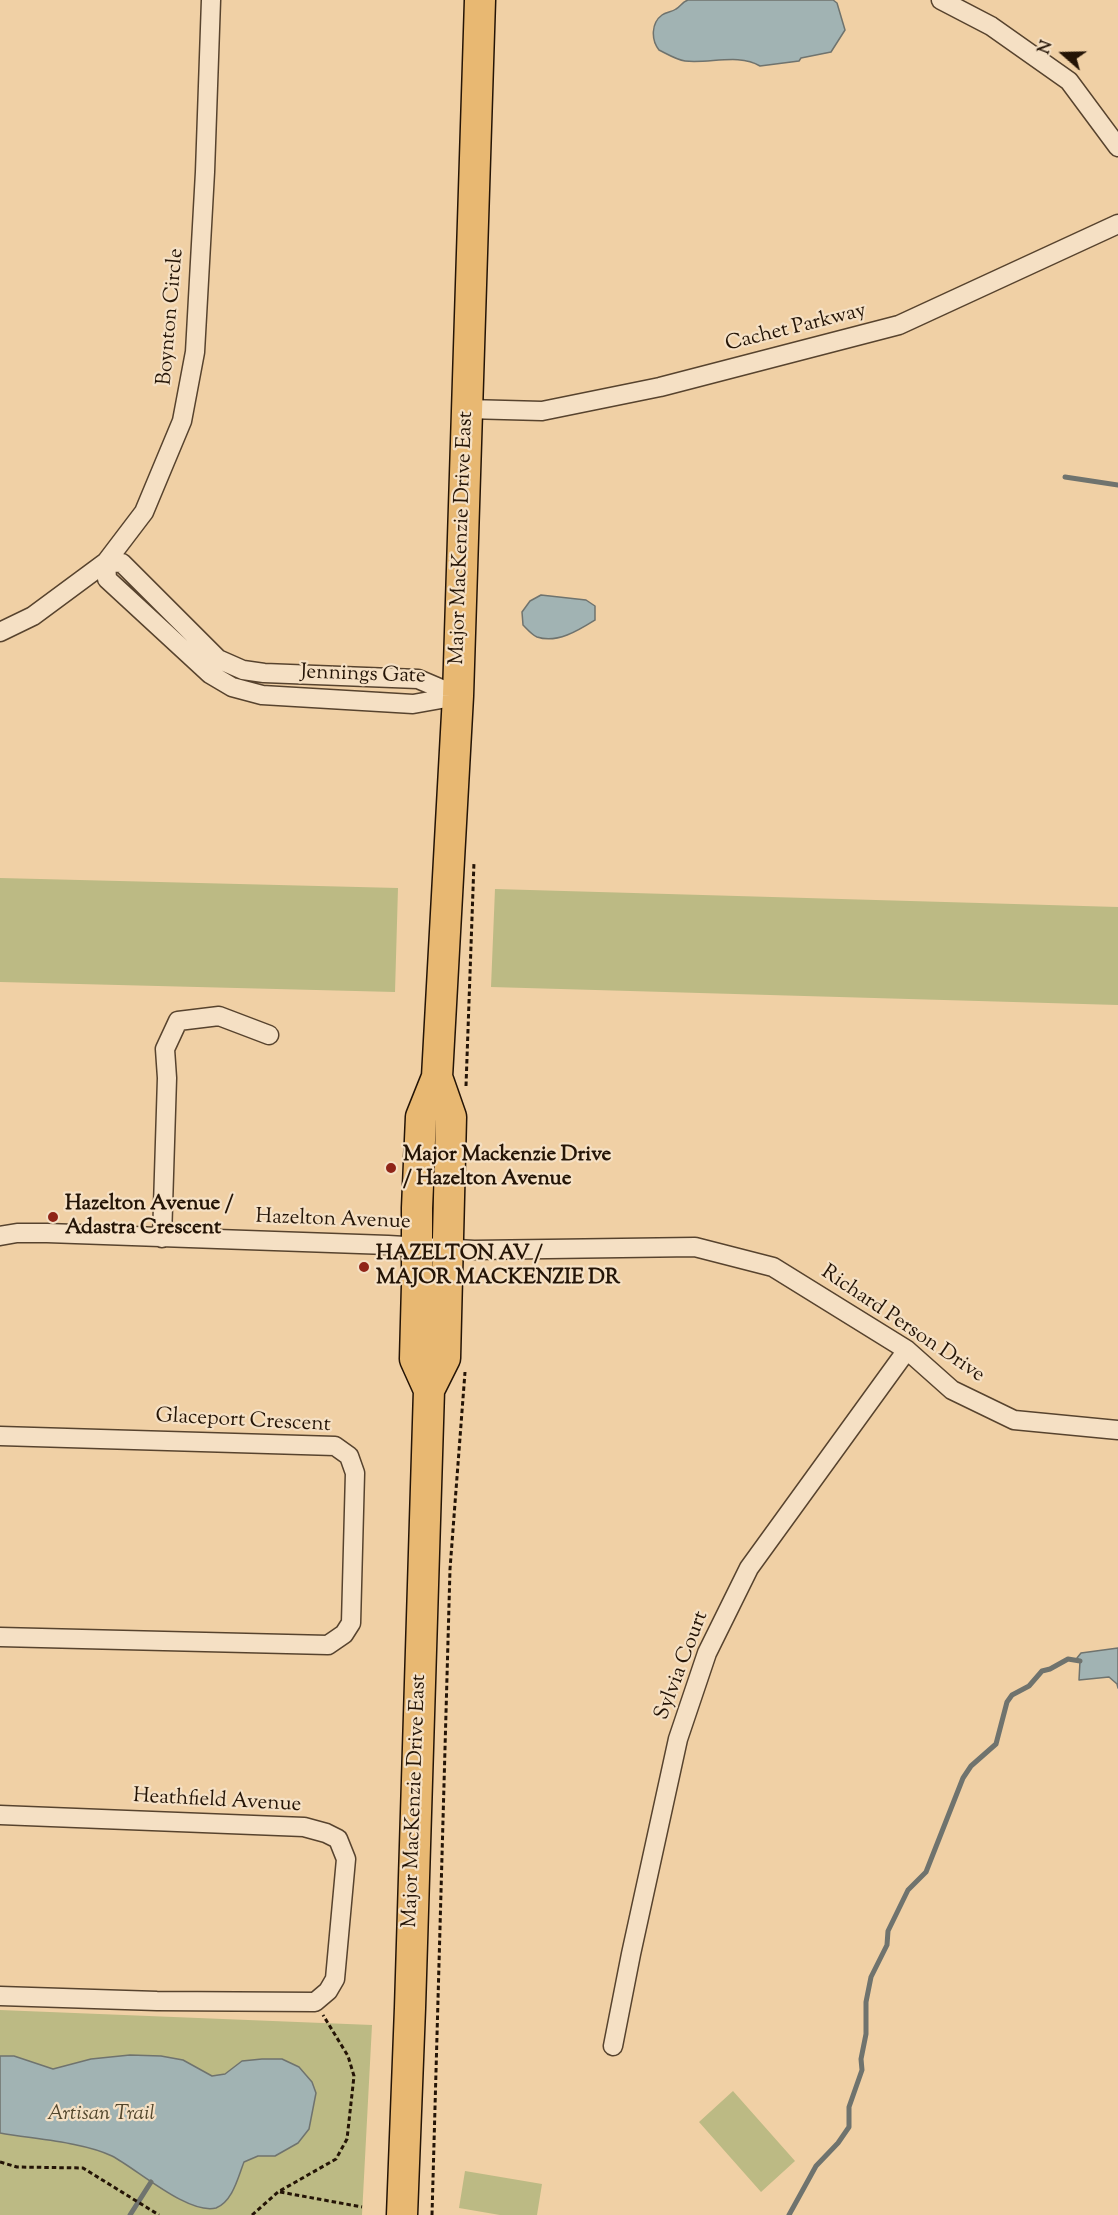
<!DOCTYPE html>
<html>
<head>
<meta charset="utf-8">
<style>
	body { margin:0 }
	#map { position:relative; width:1118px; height:2215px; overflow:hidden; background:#f0d0a5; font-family:"Sorts Mill Goudy",serif }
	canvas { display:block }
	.north { position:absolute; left:1034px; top:24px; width:60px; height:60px; -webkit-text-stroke:4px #f5e0c4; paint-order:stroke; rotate:290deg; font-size:16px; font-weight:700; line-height:24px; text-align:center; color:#241406 }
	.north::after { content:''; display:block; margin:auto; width:21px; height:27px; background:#241406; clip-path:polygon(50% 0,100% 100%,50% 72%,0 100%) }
</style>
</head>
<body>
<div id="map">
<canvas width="1118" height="2215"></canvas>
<div class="north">N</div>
</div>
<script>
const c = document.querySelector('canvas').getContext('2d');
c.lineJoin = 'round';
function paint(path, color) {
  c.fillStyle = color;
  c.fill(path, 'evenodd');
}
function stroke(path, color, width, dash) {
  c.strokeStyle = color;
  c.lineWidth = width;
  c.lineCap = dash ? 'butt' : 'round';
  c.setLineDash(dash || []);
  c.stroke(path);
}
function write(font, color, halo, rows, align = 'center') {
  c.font = font + ' "Sorts Mill Goudy",serif';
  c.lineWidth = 4.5;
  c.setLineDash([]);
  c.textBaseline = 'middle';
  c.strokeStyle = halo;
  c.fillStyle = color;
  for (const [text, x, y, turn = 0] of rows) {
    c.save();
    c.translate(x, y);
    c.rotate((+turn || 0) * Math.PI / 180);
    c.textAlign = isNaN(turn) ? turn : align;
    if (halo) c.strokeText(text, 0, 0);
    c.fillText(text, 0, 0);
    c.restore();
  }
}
paint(new Path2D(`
	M0 878 398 888 395 992 0 982Z
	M495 889 1118 907V1005L491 987Z
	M0 2010 372 2025 362 2215H0Z
	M733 2091 795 2161 761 2192 699 2122Z
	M465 2171 542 2184 537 2215H500L459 2208Z`), '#bcba84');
const water = new Path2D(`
	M688 0H833L837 3 845 30 831 52 801 58 799 61 760 66C739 53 709 64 685 61 677 60 667 54 659 50 651 40 651 23 662 15 666 12 672 12 676 9 681 6 682 2 688 0Z
	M541 595 586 600 595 606V620C579 630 557 644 537 637 532 635 527 629 523 625L522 612 530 601Z
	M1118 1648V1688L1117 1684 1109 1677 1079 1680 1080 1661 1077 1658 1081 1653Z
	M130 2055 161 2056 183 2060 212 2076 225 2074 242 2061 262 2059H282L299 2067 312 2082 316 2093 309 2129 298 2143 275 2156H258L244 2162C238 2177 233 2201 216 2208 188 2215 137 2169 112 2156 83 2142 33 2139 0 2133V2056H14L53 2069 91 2059Z`);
paint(water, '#a1b3b3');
stroke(water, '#6f736e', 1.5);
stroke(new Path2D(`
	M1065 477 1118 485
	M130 2215 151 2182
	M789 2215 816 2166 838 2143 849 2127V2107L862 2070 861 2059 866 2034V2002L871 1977 887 1945 888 1931 908 1890 926 1872 963 1778 971 1766 996 1744 1007 1702 1012 1695 1029 1686 1042 1671 1050 1669 1068 1659 1080 1661`), '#6f736e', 5);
const minor = new Path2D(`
	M941 0 991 26 1069 81 1118 147
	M467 409 542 411 660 387 899 325 1118 224
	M106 562 107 579 210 674 232 687 262 695 413 704 458 696
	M106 562 122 563 218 659 243 670 264 673 418 679 458 696
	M0 632 33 616 106 562 144 512 182 421 195 352 205 172 211 0
	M0 1236 17 1233H47L388 1245 474 1250 695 1247 773 1267 907 1350 952 1390 1014 1420 1118 1430
	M162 1238 167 1078 165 1049 178 1021 219 1016 269 1035
	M0 1436 335 1446 349 1456 355 1473 351 1623 344 1634 328 1645 0 1637
	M0 1815 304 1827 326 1833 338 1839 346 1859 335 1979 328 1991 315 2002 157 2001 0 1996
	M613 2046 631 1954 678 1739 707 1653 749 1568 907 1350`);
const primary = new Path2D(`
	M429 1390 415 1359 417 1285V1208L421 1117 437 1077 458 696 480 0
	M402 2215 410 2008 429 1390 445 1358 451 1117 437 1077`);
stroke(minor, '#57432e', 21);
stroke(primary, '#241406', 33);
stroke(new Path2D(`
	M466 1086 474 862
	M0 2162 17 2167 83 2168 159 2215
	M280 2192 362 2207
	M252 2215 278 2192 336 2159 347 2139 354 2076 348 2056 323 2015
	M432 2215 450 1569 465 1372`), '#241406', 3, [4.5, 3]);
stroke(minor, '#f5e0c4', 18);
stroke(primary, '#e8b872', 30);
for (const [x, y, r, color] of [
	[391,1168,6,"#8f2418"],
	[53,1217,6,"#8f2418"],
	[364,1267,6,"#8f2418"]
]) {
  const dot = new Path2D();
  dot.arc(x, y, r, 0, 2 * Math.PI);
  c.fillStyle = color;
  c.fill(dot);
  stroke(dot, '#f5e0c4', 2);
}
write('21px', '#241406', '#f5e0c4', [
	["Boynton Circle",172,317,-85],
	["Cachet Parkway",796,329,-14],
	["Major MacKenzie Drive East",463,538,-88],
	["Jennings Gate",363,676,2],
	["Hazelton Avenue",333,1221,2],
	["Richard Person Drive",902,1325,34],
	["Glaceport Crescent",243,1422,3],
	["Sylvia Court",683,1666,-69],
	["Major MacKenzie Drive East",416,1801,-88],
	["Heathfield Avenue",217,1802,3]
]);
write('bold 21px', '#241406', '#f5e0c4', [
	["Major Mackenzie Drive",403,1156],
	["/ Hazelton Avenue",403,1180],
	["Hazelton Avenue /",65,1205],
	["Adastra Crescent",65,1229],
	["HAZELTON AV /",376,1255],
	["MAJOR MACKENZIE DR",376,1279]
], 'left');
write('italic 21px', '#52462c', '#f5e0c4', [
	["Artisan Trail",101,2115]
]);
</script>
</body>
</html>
